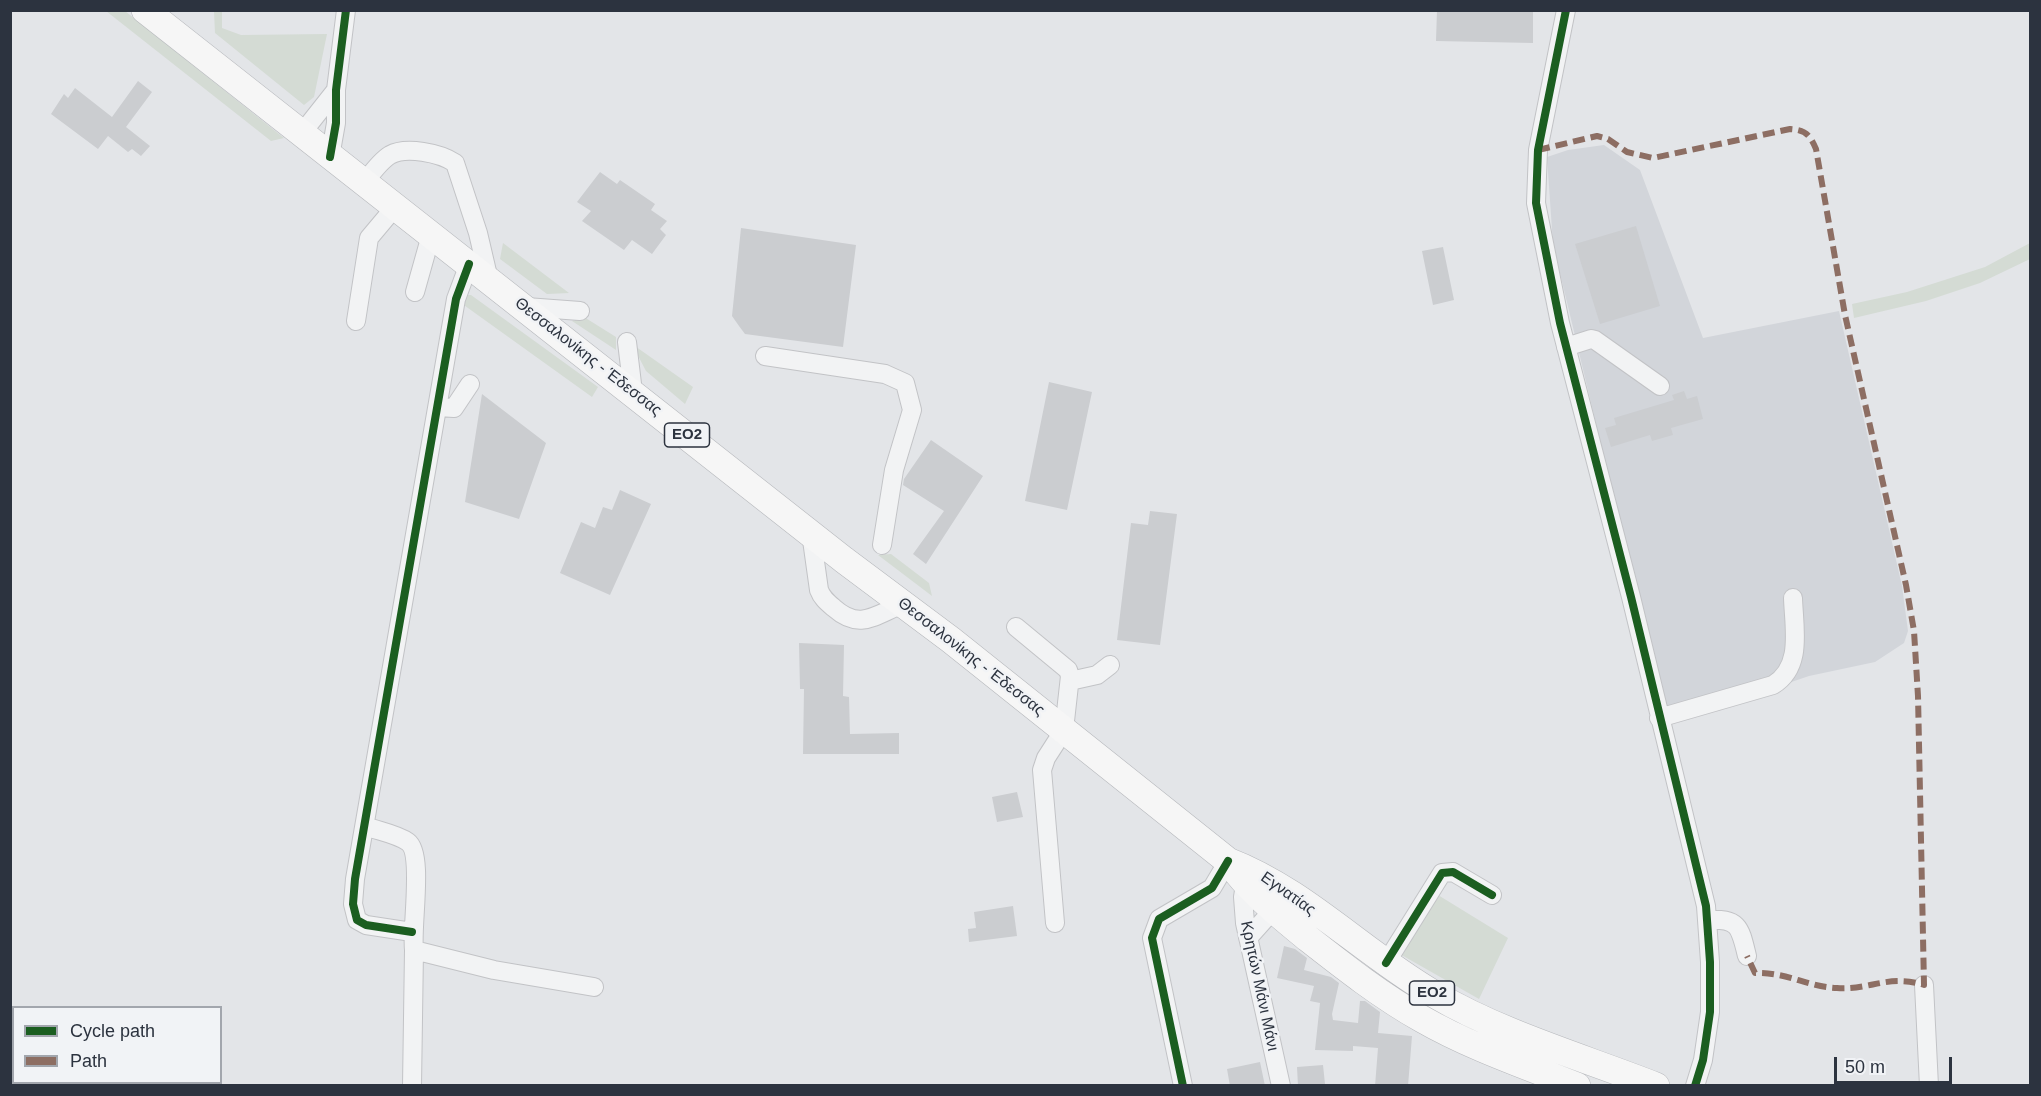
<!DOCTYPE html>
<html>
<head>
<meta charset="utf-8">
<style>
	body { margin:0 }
	#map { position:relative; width:2041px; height:1096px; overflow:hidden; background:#e3e5e8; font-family:Arial,sans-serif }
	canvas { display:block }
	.frame { position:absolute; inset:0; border:12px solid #2c333f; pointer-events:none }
	.legend { position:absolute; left:12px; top:1006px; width:210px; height:78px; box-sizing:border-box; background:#f1f3f6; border:2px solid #a2a6ad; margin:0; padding:8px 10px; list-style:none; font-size:18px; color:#2c333f }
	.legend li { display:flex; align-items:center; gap:12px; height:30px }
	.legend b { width:30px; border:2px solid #a2a6ad }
	.scale { position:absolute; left:1834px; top:1057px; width:118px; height:27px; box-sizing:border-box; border:3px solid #2c333f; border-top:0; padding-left:8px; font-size:18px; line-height:21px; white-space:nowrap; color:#2c333f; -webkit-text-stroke:4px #f1f3f6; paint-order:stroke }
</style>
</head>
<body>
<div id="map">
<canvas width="2041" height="1096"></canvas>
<div class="frame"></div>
<ul class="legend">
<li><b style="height:8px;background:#1b5e20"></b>Cycle path</li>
<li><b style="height:8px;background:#8d6e63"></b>Path</li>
</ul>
<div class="scale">50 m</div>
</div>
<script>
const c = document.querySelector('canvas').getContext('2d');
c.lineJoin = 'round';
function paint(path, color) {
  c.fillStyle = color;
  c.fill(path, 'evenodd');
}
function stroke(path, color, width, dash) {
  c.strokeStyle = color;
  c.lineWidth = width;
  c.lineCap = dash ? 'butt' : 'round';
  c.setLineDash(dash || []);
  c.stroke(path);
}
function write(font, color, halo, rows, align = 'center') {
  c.font = font + ' Arial,sans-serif';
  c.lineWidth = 5;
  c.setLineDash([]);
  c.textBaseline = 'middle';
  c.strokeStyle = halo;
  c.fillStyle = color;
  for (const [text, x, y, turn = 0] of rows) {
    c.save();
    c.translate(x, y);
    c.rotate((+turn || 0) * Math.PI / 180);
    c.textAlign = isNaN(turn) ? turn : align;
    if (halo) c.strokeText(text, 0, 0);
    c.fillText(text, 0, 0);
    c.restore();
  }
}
paint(new Path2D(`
	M1604 145 1640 170 1703 338 1839 311 1902 586 1908 631 1904 643 1875 662 1809 676 1668 724 1553 244 1547 157 1568 150Z`), '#d2d5da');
paint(new Path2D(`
	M106 11H125L284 138 271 141Z
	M214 11H222V28L241 35 327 34 314 97 304 105 215 33Z
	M503 243 569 293 547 294 500 259Z
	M2030 243V259L1980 283 1926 301 1854 318 1852 304 1907 292 1985 267Z
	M464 295H471L598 387 592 397 461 303Z
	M584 317 616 337V350L572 321Z
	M632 344 693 387 685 404 646 371Z
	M891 554 929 583 932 596 878 555Z
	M1438 895 1508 938 1479 999 1398 953Z`), '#d4dbd4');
paint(new Path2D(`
	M1437 10H1533V43L1436 41Z
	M138 81 152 92 126 127 150 146 141 156 132 149 128 152 108 136 98 149 51 114 64 94 68 98 75 88 112 117Z
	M600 172 617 184 620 180 655 204 651 210 667 221 660 229 666 235 652 254 632 240 624 250 582 221 591 211 577 202Z
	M1636 226 1660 306 1600 324 1575 244Z
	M741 228 856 245 843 347 745 334 739 326 732 316Z
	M1443 247 1454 300 1433 305 1422 251Z
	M1049 382 1092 392 1067 510 1025 501Z
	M1684 391 1687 399 1697 396 1703 419 1671 428 1673 435 1652 441 1650 435 1611 447 1605 428 1616 425 1614 418 1674 400 1672 395Z
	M482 394 546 443 519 519 465 502Z
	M931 440 983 476 926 564 913 554 944 511 903 485 904 479Z
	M620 490 651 504 610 595 560 573 581 522 595 528 603 507 612 510Z
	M1150 511 1177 514 1160 645 1117 640 1131 523 1148 525Z
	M799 643 844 645 843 696 849 697 850 734 899 733V754H803L804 689H800Z
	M1017 792 1023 817 997 822 992 797Z
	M1013 906 1017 936 969 942 968 929 976 928 974 912Z
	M1284 946 1295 949 1307 958 1304 970 1331 977 1339 983 1332 1014 1333 1020 1358 1023 1360 1001H1365L1380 1012 1378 1033 1412 1036 1408 1086H1375L1378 1048 1353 1046V1051L1315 1050 1320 1003 1310 1001 1314 986 1277 978Z
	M1260 1062 1265 1086H1230L1227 1069Z
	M1323 1065 1325 1084 1298 1086 1297 1067Z`), '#cbcdd0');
const minor = new Path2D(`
	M1566 10 1538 150 1536 203 1560 323 1631 597 1706 906 1710 962V1012L1703 1060 1695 1086
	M302 133 336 90
	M330 157 336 123V90L346 10
	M364 183C371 174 380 161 390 155 406 146 440 153 455 163L478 233 489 280
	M415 292 431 235
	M526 307 580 311
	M356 321 369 238 395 207
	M627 342 633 392
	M1566 347 1591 339 1595 340 1660 386
	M765 356 885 374 905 383 912 410 894 470 882 545
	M438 407 454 408 470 384
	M811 533 819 590C822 598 827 602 834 608 860 631 875 615 903 604
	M1016 627 1068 670 1070 676 1064 730 1046 758 1042 770 1055 923
	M1070 681 1097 675 1110 665
	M1659 718 1773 685C1803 667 1794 629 1793 598
	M365 826C378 831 397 834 408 842 424 854 411 927 414 950L412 1086
	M1245 885 1243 897 1245 923 1281 1086
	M1707 920C1739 918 1740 927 1747 956
	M412 932 366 925 357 920 353 904 355 879 456 299 469 264
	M1248 938 1273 910
	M414 950 494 970 594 987
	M1386 963 1442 873 1453 872 1492 895
	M1924 985 1929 1086
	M1183 1086 1152 938 1159 919 1212 888 1228 861`);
const highway = new Path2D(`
	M145 10 844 560 951 640 1228 861C1304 890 1363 953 1434 994 1502 1034 1582 1057 1656 1086
	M1228 861C1250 892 1277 913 1306 937 1343 966 1381 996 1422 1019 1471 1047 1524 1065 1577 1086`);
stroke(minor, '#c2c3c6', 20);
stroke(highway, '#b6b8bc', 28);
stroke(minor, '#f2f3f4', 18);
stroke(highway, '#f6f6f6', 27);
stroke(new Path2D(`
	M1538 150 1597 136 1608 139 1627 152 1653 158 1790 129C1806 130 1810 135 1816 149L1845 315 1906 585 1914 631 1918 696 1924 985C1888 974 1871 990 1837 988 1808 987 1787 972 1755 973L1747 956`), '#8d6e63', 6, [12, 6]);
stroke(new Path2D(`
	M1566 10 1538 150 1536 203 1560 323 1631 597 1706 906 1710 962V1012L1703 1060 1695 1086
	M330 157 336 123V90L346 10
	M412 932 366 925 357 920 353 904 355 879 456 299 469 264
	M1386 963 1442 873 1453 872 1492 895
	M1183 1086 1152 938 1159 919 1212 888 1228 861`), '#1b5e20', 8);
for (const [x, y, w] of [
	[687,435,45],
	[1432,993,45]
]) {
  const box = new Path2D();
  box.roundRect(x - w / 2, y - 12, w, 24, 4.5);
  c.fillStyle = '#f1f3f6';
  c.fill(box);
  stroke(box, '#2c333f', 1.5);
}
write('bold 15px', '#2c333f', null, [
	["ΕΟ2",687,435],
	["ΕΟ2",1432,993]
]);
write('16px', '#2c333f', '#f1f3f6', [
	["Θεσσαλονίκης - Έδεσσας",588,357,38],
	["Θεσσαλονίκης - Έδεσσας",971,657,38],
	["Εγνατίας",1288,894,35],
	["Κρητών Μάνι Μάνι",1259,986,78]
]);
</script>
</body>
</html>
